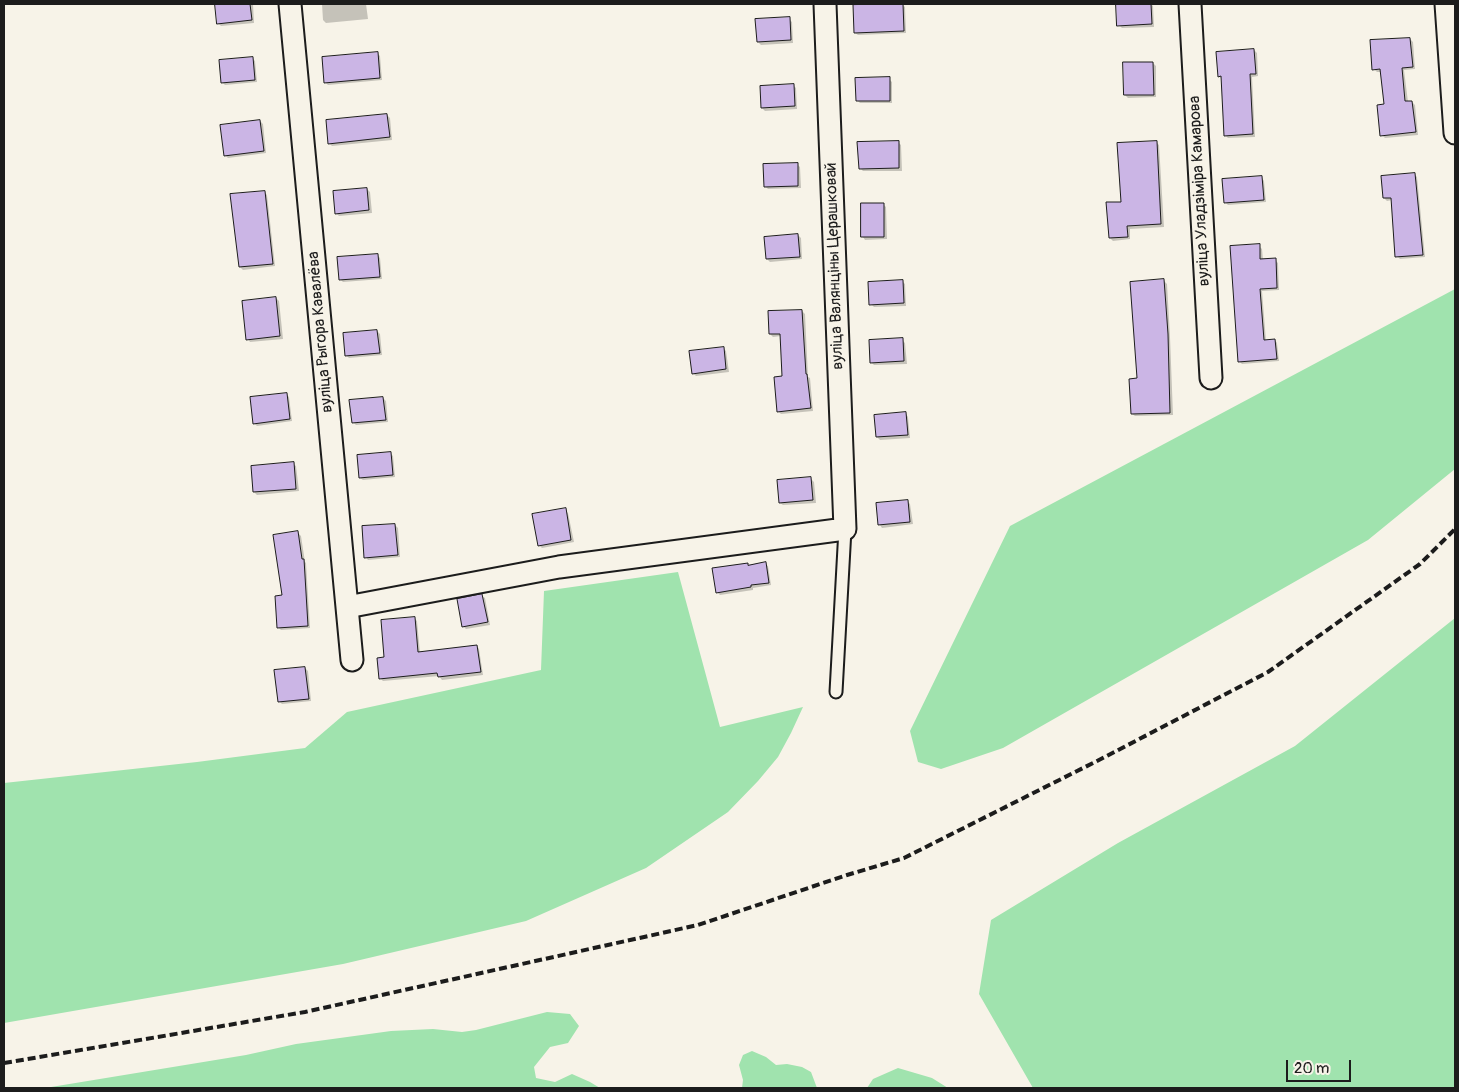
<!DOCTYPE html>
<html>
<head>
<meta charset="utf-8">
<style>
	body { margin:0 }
	#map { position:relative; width:1459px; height:1092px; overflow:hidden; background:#f7f3e8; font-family:Pangolin,sans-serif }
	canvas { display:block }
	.frame { position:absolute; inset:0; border:5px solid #1c1c1c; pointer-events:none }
	.scale { position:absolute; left:1286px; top:1060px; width:65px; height:22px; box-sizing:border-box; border:2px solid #1c1c1c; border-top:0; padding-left:6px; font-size:15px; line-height:18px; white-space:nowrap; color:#1c1c1c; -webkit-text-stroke:4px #f7f3e8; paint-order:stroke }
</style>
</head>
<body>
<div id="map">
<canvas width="1459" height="1092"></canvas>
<div class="frame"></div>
<div class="scale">20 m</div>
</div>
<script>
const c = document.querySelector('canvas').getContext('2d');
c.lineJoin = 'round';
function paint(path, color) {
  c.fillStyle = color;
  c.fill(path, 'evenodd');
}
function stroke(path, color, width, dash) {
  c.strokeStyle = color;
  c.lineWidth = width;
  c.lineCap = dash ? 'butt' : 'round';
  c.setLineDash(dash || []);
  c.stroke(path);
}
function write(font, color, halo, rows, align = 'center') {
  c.font = font + ' Pangolin,sans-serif';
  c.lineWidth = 4;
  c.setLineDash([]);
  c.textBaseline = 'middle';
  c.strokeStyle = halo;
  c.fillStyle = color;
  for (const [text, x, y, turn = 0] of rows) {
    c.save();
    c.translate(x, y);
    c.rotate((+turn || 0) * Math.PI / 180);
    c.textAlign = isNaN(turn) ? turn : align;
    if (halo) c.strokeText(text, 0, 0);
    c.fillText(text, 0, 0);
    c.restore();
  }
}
paint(new Path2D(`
	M1455 289V469L1368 540 1003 748 941 769 918 762 910 731 1010 526Z
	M678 572 720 727 803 707 791 733 778 757 758 781 728 812 646 868 526 921 343 964 4 1023V783L197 762 305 748 347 712 541 670 544 591Z
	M1455 618V1088H1033L979 994 991 920 1118 843 1295 746Z
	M547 1012 570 1014 579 1026 568 1043 550 1047 534 1067 536 1078 555 1082 572 1074 590 1082 600 1088H45L246 1055 296 1044 391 1031 433 1029 462 1032 476 1030Z
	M752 1051 766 1057 776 1065 787 1064 802 1067 811 1072 817 1088H742L743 1080 739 1065 743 1055Z
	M898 1068 932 1078 948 1088H867L873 1079Z`), '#a0e3ae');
paint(new Path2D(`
	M216 4H253L254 23 221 26 218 23Z
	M322 4H366L368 19 326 23 323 20Z
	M857 4H902L905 7 906 33 858 35 855 33Z
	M1118 4H1151L1153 6 1154 27 1122 28 1119 25Z
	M789 19 792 22 793 43 761 45 758 42Z
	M1410 39 1413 42 1415 69 1404 70 1408 102H1412L1415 105 1418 135 1385 138 1382 135 1385 106 1381 72H1377L1374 69Z
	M1254 50 1257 53 1258 76 1252 77 1255 137 1228 138 1225 135 1222 79 1219 76Z
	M377 53 380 56 382 80 328 85 325 82Z
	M252 58 255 61 257 82 225 85 222 82Z
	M1153 63 1156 66V97L1128 98 1125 95Z
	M889 79 892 82V103H860L857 100Z
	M793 85 796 88 797 109 765 111 762 108Z
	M387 115 390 118 392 140 332 146 329 143Z
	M260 121 263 124 266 153 228 158 225 155Z
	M898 142 901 145 902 171H863L860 168Z
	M1156 142 1159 145 1164 227 1130 229V239L1113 241 1110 238Z
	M797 164 800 167 801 188 768 189 765 186Z
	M1414 174 1417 177 1425 257 1400 259 1397 256 1392 200 1387 201 1384 198Z
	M1262 178 1264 181 1266 202 1228 205 1225 202Z
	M367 189 370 192 372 213 339 216 336 213Z
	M264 192 267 195 275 266 243 270 240 267Z
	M883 204 886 207 887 239 865 240 863 237Z
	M798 235 801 238 802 259 770 262 767 259Z
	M1259 246 1262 249 1263 260H1275L1278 263 1279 290 1262 291 1266 341 1275 340 1277 343 1279 361 1242 364 1239 361Z
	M377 255 380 258 382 279 343 282 340 279Z
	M902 281 905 284 906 306 874 307 871 304Z
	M1164 281 1167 284 1170 337 1173 415 1135 416 1132 414 1138 380Z
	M276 298 279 301 283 339 250 342 248 339Z
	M802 311 805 314 808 377 810 378 813 411 781 414 778 411 784 377 781 336 773 337 770 334Z
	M377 331 380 334 382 355 349 358 346 355Z
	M902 340 905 343 907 364 874 365 871 362Z
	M723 348 726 351 729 372 696 376 693 373Z
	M286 394 289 397 292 421 257 426 254 423Z
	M383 398 386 401 388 422 356 425 353 422Z
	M906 414 908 417 910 438 880 440 877 437Z
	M390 453 393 456 395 477 363 480 360 478Z
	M293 464 296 466 299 491 257 495 254 492Z
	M811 479 814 482 816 503 783 505 780 503Z
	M907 501 910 504 913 524 882 528 880 525Z
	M565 510 568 513 574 542 542 548 539 545Z
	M395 525 398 528 400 557 368 560 366 557Z
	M298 533 301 536 305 562 306 563 310 628 281 630 278 627 283 596Z
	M747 564 749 566 765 564 768 566 771 585 753 588V590L720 595 717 592Z
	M482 596 485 598 490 625 466 629 463 626Z
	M414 618 417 621 420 653 477 646 479 649 483 675 442 680 439 676 383 681 380 678 386 658Z
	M305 668 308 671 311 701 282 704 279 701Z`), '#0003');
const building = new Path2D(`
	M215 4H250L252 20 217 24Z
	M886 4H903L904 31 854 33 853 5Z
	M1116 4H1151L1152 24 1117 26Z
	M790 17 791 40 757 42 755 19Z
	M1410 38 1413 67 1402 68 1405 101H1412L1416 132 1380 136 1377 105 1384 104 1380 69 1372 70 1370 40Z
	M1254 49 1256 74H1250L1253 134 1224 136 1221 76 1218 77 1216 52Z
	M378 52 380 78 324 83 322 57Z
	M253 57 255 80 221 83 219 60Z
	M1123 62H1153L1154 95H1124Z
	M890 77V101H856L855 78Z
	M794 84 795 106 761 108 760 86Z
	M387 114 390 137 328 144 326 120Z
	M260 120 264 151 224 156 220 125Z
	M899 141V168L859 169 857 142Z
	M1157 141 1161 224 1127 226 1128 237 1109 238 1106 202H1121L1117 143Z
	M798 163V186L764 187 763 164Z
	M1415 173 1423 255 1395 257 1391 198H1383L1381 176Z
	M1262 176 1264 200 1224 203 1222 179Z
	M367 188 369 210 335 214 333 191Z
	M265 191 273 264 239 267 230 194Z
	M861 203H884V237H861Z
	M798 234 800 257 766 259 764 237Z
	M1260 244V259L1276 258 1277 288 1260 289 1264 340 1275 339 1277 359 1238 362 1230 246Z
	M378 254 380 277 339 280 337 257Z
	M1164 279 1168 334 1170 413 1131 414 1129 379 1137 378 1130 282Z
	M903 280 904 303 869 305 868 282Z
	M276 297 280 336 246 340 242 301Z
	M802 310 806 374H807L811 408 777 412 774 377 782 376 780 334H769L768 311Z
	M377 330 380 353 345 356 343 333Z
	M903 338 904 361 870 363 869 340Z
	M724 347 726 369 692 374 689 351Z
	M287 393 290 419 253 424 250 397Z
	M383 397 386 420 352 423 349 400Z
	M906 412 908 435 876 437 874 415Z
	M391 452 393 475 359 478 357 455Z
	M294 462 296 489 253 492 251 466Z
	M811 477 813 500 779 503 777 480Z
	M908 500 910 522 878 525 876 503Z
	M566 508 571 540 538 546 532 514Z
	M395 524 398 555 364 558 362 526Z
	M298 531 302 559H304L308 626 277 628 275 596 282 595 273 535Z
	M766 562 769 583 751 585V587L716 593 712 568 748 563V565Z
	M482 594 488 622 462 627 457 599Z
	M415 617 418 652 477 645 481 672 438 677 437 673 379 679 377 658 384 657 381 620Z
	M305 667 309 699 278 702 274 670Z`);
paint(building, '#cbb5e5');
stroke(building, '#1c1c1c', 1);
const lane = new Path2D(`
	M836 692 845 529`);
const street = new Path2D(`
	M290 4 352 660
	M1190 4 1211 378
	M1446 4 1455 133
	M347 607 559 567 845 529 825 4`);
stroke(lane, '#1c1c1c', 15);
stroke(street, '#1c1c1c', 25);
stroke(lane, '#f7f3e8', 11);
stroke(street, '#f7f3e8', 21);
stroke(new Path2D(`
	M4 1063 305 1012 698 925 847 875 904 858 1099 760 1268 672 1420 564 1455 529`), '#1c1c1c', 4, [8, 4]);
write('16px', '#1c1c1c', '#f7f3e8', [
	["вуліца Уладзіміра Камарова",1200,191,-93],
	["вуліца Валянціны Церашковай",835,266,-92],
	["вуліца Рыгора Кавалёва",321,332,-95]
]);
</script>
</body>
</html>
